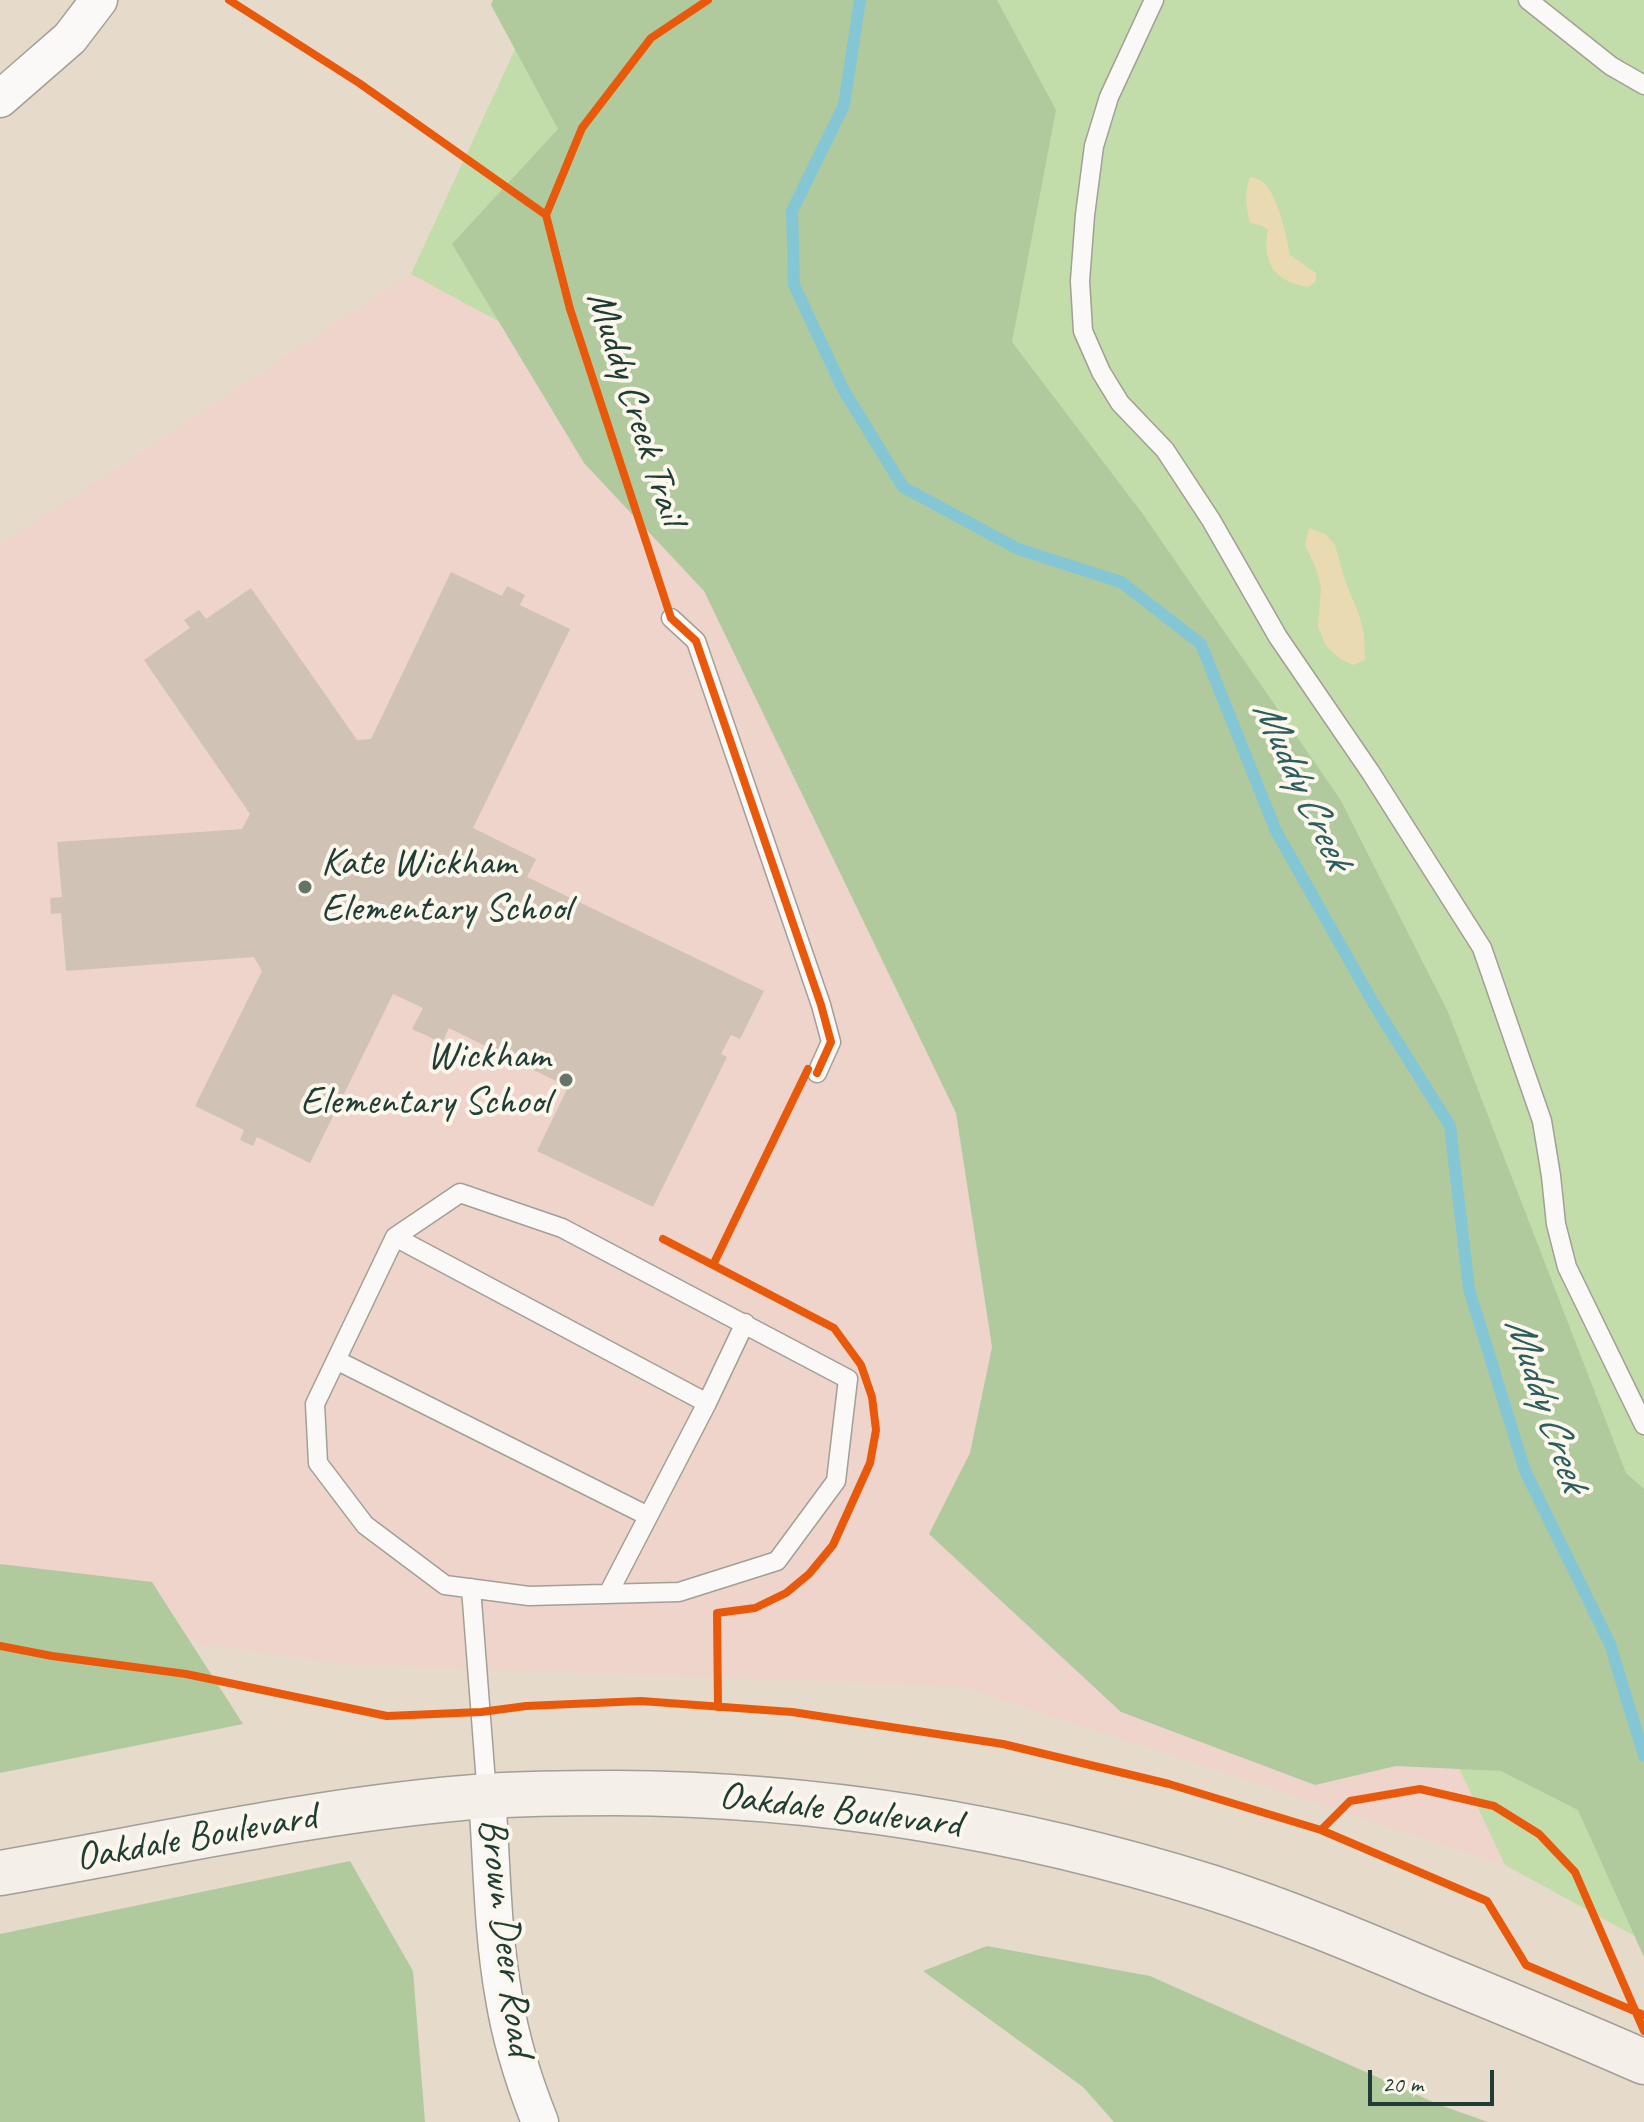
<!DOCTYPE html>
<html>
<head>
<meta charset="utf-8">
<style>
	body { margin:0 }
	#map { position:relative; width:1644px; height:2122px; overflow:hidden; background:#e6daca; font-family:Caveat,sans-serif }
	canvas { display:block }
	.scale { position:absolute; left:1368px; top:2070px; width:126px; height:36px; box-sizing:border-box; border:4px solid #1f3d34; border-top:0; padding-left:10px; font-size:24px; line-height:28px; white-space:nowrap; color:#1f3d34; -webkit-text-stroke:6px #fbf7ec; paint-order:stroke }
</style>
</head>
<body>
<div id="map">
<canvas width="1644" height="2122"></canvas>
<div class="scale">20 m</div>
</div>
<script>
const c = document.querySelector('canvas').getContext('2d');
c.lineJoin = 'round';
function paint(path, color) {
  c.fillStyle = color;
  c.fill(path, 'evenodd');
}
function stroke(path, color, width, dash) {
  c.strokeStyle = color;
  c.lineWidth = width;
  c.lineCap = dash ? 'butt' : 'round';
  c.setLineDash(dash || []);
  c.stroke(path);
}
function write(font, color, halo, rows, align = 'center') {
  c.font = font + ' Caveat,sans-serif';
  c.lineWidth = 8;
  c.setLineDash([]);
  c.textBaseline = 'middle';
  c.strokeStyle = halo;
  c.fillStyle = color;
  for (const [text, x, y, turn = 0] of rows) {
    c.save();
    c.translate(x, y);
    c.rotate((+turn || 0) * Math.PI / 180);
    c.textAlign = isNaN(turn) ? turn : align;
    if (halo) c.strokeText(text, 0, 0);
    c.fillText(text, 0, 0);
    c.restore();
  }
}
paint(new Path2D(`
	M411 274 867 521 1505 1865 960 1686 341 1664 0 1615V545Z`), '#efd4cb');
paint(new Path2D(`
	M538 0H1644V1941L1505 1865 867 521 411 274Z`), '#c2dcaa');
paint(new Path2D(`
	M493 0H997L1056 110 1012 342 1142 513 1340 799 1448 1012 1626 1473 1644 1489V1957L1578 1810 1501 1771 1396 1766 1315 1785 1121 1712 929 1534 970 1453 992 1347 956 1113 704 591 584 463 452 244 558 129 491 5Z
	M0 1564 152 1582 243 1724 0 1773Z
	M350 1861 413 1971 425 2122H0V1934Z
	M987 1946 1150 1976 1440 2105 1488 2122H1114L1083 2087 923 1971Z`), '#b0ca9e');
paint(new Path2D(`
	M1250 177C1255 178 1258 179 1262 181 1277 192 1287 237 1290 255L1316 273V281L1309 287C1276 283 1261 263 1268 230L1261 225 1250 223C1246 206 1244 194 1250 177Z
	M1309 528 1325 534 1335 545 1345 580 1359 615 1364 634 1365 660 1353 665 1339 658 1326 646 1318 626 1321 588 1316 568 1305 545Z`), '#eadab2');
stroke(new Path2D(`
	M860 0 844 105 792 211 794 285 843 389 903 487 1018 549 1121 582 1201 644 1276 831 1375 1006 1450 1126 1469 1289 1525 1471 1610 1644 1644 1756`), '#85c6d5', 12);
paint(new Path2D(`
	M451 572 502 596 507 586 525 595 520 605 570 629 473 828 536 859 527 877 764 991 740 1039 731 1035 721 1054 727 1057 653 1207 537 1151 568 1087 449 1028 442 1043 412 1029 423 1008 393 994 310 1163 257 1137 253 1146 240 1140 244 1130 195 1106 262 971 254 957 66 971 61 913 51 914 50 898 62 897 57 842 242 829 250 814 144 660 190 628 184 620 199 610 206 619 251 588 357 740 371 739Z`), '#d0c3b6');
const service = new Path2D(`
	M1154 0 1109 97 1094 146 1085 215 1080 281 1083 331 1101 372 1120 403 1165 450 1211 520 1278 637 1371 773 1482 948 1542 1121 1551 1176 1556 1224 1567 1267 1644 1425
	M1528 0 1611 66 1644 85
	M671 618 696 641 821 1005 831 1042 817 1073
	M460 1193 562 1228 848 1379 836 1481 777 1561 679 1592 529 1596 445 1585 365 1525 318 1463 315 1404 395 1237Z
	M395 1237 707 1403
	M336 1360 648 1516
	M471 1588 487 1796
	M608 1594 707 1403 745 1323`);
const minor = new Path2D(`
	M0 99 70 38 99 0
	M487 1796C492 1863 492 1932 504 1998 511 2041 524 2082 540 2122`);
const secondary = new Path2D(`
	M0 1873C162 1845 323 1808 487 1796 530 1793 573 1793 615 1793 820 1794 1015 1826 1210 1887 1285 1911 1359 1942 1432 1973 1503 2002 1574 2031 1644 2062`);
stroke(service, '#a29f95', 21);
stroke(minor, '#a29f95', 39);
stroke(secondary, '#a29f95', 47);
stroke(service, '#fbf9f7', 18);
stroke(minor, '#fbf9f7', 36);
stroke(secondary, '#f4efe9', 44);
stroke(new Path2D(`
	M229 0 359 83 546 215
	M708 0 651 38 582 128 546 215 570 309 671 618 696 641 821 1005 831 1042 817 1073
	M663 1239 834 1328 861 1365 872 1397 876 1430 870 1463 833 1545 809 1574 786 1593 755 1608 717 1613 718 1707
	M713 1265 808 1069
	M0 1646 52 1656 186 1674 387 1716 481 1712 526 1706 641 1701 792 1712 1003 1744 1169 1784 1321 1830 1487 1901 1526 1965 1644 2015
	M1321 1830 1350 1801 1420 1789 1494 1806 1539 1834 1575 1872 1644 2031`), '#e8590c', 8);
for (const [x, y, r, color] of [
	[305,887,8,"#657468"],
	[566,1080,8,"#657468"]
]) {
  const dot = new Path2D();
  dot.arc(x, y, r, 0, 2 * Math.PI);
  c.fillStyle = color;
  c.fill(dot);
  stroke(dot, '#fbf7ec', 3);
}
write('40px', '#1f3d34', '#fbf7ec', [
	["Muddy Creek Trail",635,408,72],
	["Oakdale Boulevard",840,1811,7],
	["Oakdale Boulevard",196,1838,-10],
	["Brown Deer Road",505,1937,83]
]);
write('40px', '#1f3d34', '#fbf7ec', [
	["Kate Wickham",321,864],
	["Elementary School",321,910],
	["Wickham",550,1057,"right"],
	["Elementary School",550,1103,"right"]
], 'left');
write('italic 42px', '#2e5d5e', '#fbf7ec', [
	["Muddy Creek",1301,785,65],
	["Muddy Creek",1545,1404,71]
]);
</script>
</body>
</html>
